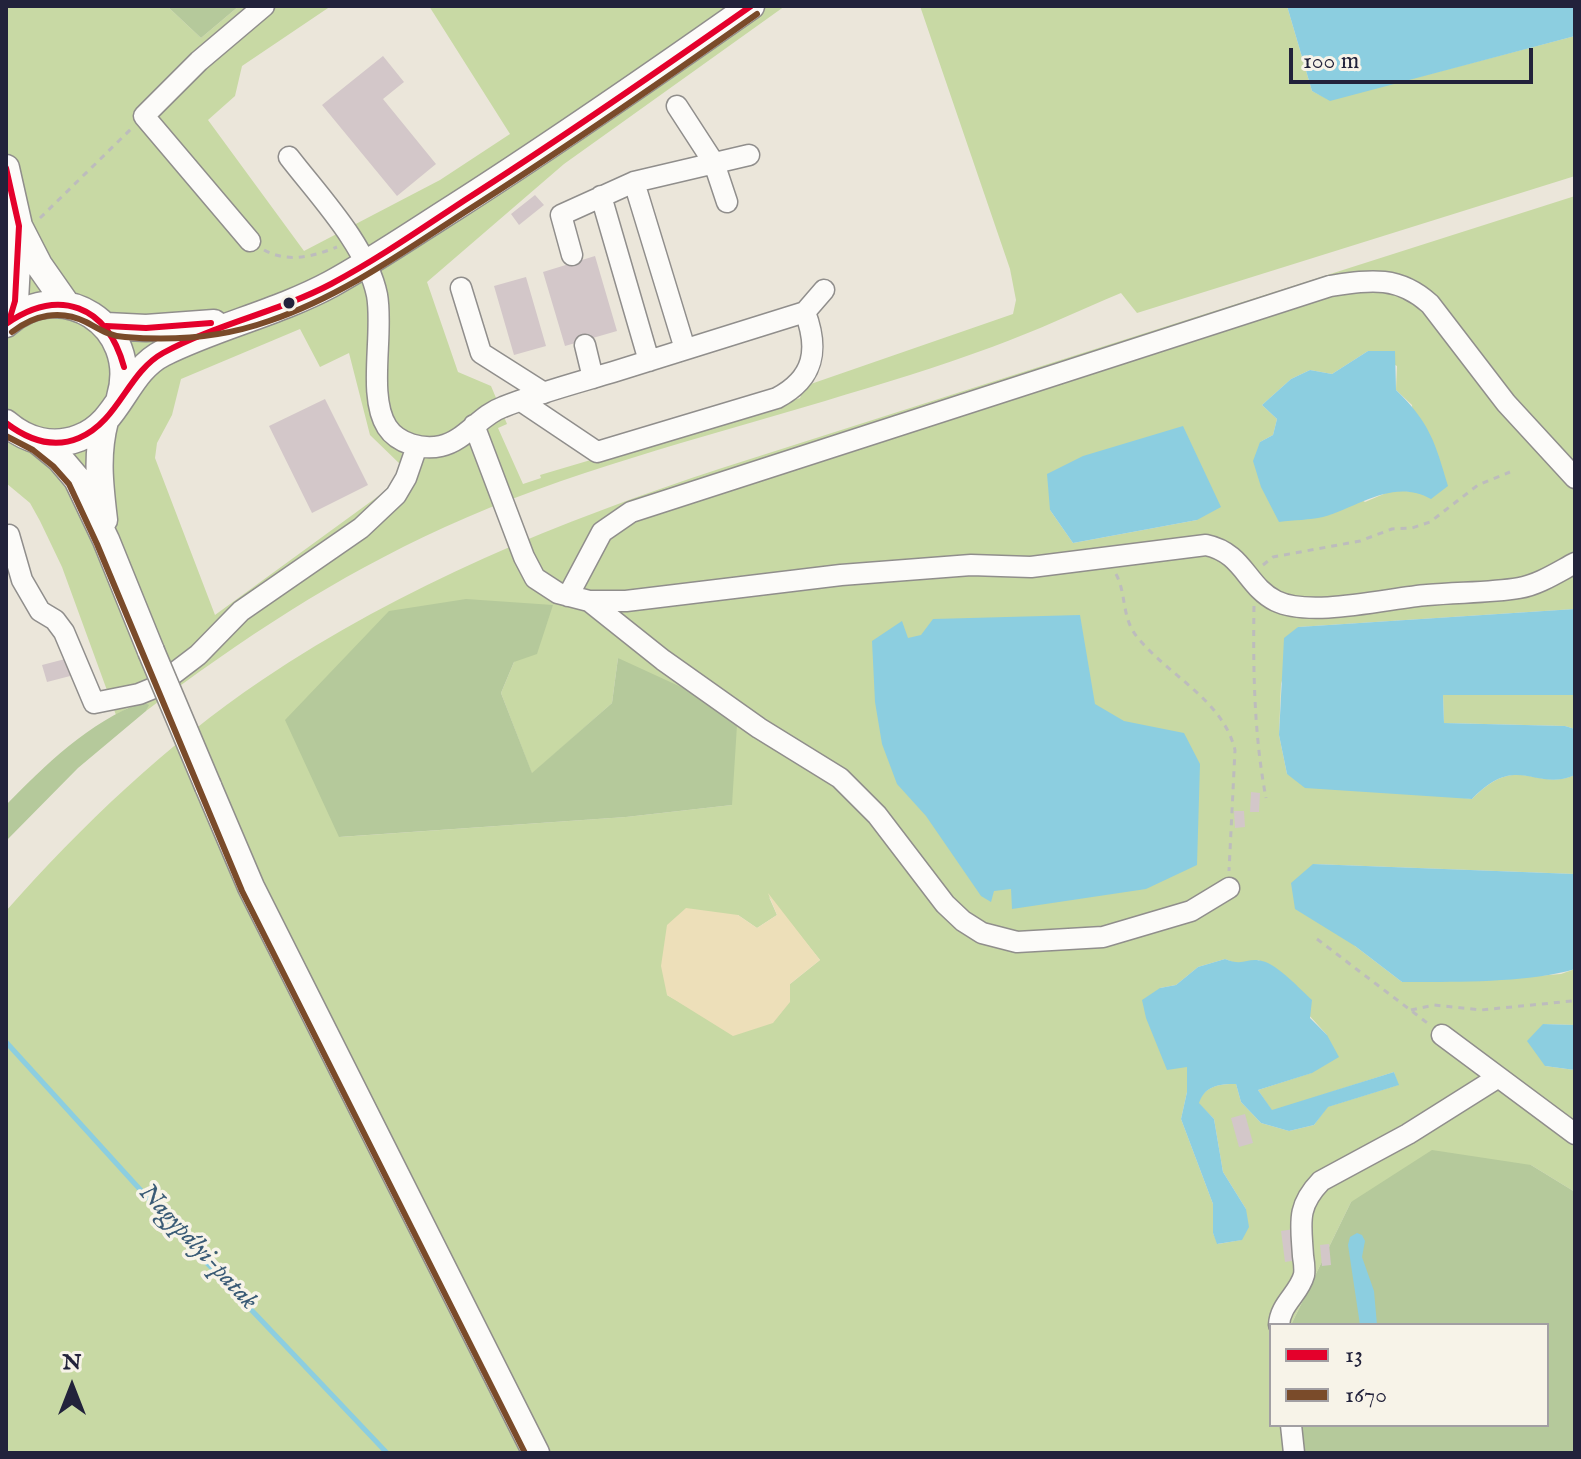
<!DOCTYPE html>
<html>
<head>
<meta charset="utf-8">
<style>
	body { margin:0 }
	#map { position:relative; width:1581px; height:1459px; overflow:hidden; background:#ebe6da; font-family:"IM FELL English",serif }
	canvas { display:block }
	.frame { position:absolute; inset:0; border:8px solid #22223b; pointer-events:none }
	.legend { position:absolute; left:1269px; top:1323px; width:280px; height:104px; box-sizing:border-box; background:#f7f3e8; border:2px solid #a29fa3; margin:0; padding:10px 14px; list-style:none; font-size:24px; color:#22223b }
	.legend li { display:flex; align-items:center; gap:16px; height:40px }
	.legend b { width:40px; border:2px solid #a29fa3 }
	.north { position:absolute; left:32px; top:1347px; width:80px; height:80px; -webkit-text-stroke:6px #f7f3e8; paint-order:stroke; rotate:0deg; font-size:22px; font-weight:700; line-height:32px; text-align:center; color:#22223b }
	.north::after { content:''; display:block; margin:auto; width:28px; height:36px; background:#22223b; clip-path:polygon(50% 0,100% 100%,50% 72%,0 100%) }
	.scale { position:absolute; left:1289px; top:48px; width:244px; height:36px; box-sizing:border-box; border:4px solid #22223b; border-top:0; padding-left:10px; font-size:24px; line-height:28px; white-space:nowrap; color:#22223b; -webkit-text-stroke:6px #f7f3e8; paint-order:stroke }
</style>
</head>
<body>
<div id="map">
<canvas width="1581" height="1459"></canvas>
<div class="frame"></div>
<ul class="legend">
<li><b style="height:10px;background:#e4002b"></b>13</li>
<li><b style="height:10px;background:#7a4b2a"></b>1670</li>
</ul>
<div class="north">N</div>
<div class="scale">100 m</div>
</div>
<script>
const c = document.querySelector('canvas').getContext('2d');
c.lineJoin = 'round';
function paint(path, color) {
  c.fillStyle = color;
  c.fill(path, 'evenodd');
}
function stroke(path, color, width, dash) {
  c.strokeStyle = color;
  c.lineWidth = width;
  c.lineCap = dash ? 'butt' : 'round';
  c.setLineDash(dash || []);
  c.stroke(path);
}
function write(font, color, halo, rows, align = 'center') {
  c.font = font + ' "IM FELL English",serif';
  c.lineWidth = 7;
  c.setLineDash([]);
  c.textBaseline = 'middle';
  c.strokeStyle = halo;
  c.fillStyle = color;
  for (const [text, x, y, turn = 0] of rows) {
    c.save();
    c.translate(x, y);
    c.rotate((+turn || 0) * Math.PI / 180);
    c.textAlign = isNaN(turn) ? turn : align;
    if (halo) c.strokeText(text, 0, 0);
    c.fillText(text, 0, 0);
    c.restore();
  }
}
paint(new Path2D(`
	M6 6H167L201 38 239 6H331L242 66 235 96 208 120 304 251 440 180 510 134 429 6H785L564 164 427 282 458 372 491 386 507 424 498 428 523 484 541 478 540 475 800 398 805 386 1013 314 1016 300 1010 269 920 6H1287L1312 91 1330 100 1575 36V176L1137 313 1121 293C1078 311 1036 331 992 347 938 367 881 384 825 401 698 439 566 472 445 527 335 577 242 639 146 711L148 705 131 706 116 715 62 567 40 521 30 503 6 483ZM300 329 320 367 349 353 370 435 403 467 384 492 215 615 155 458 157 443 172 415 181 379Z
	M1575 196V609L1298 627 1281 684 1279 735 1287 774 1472 799C1519 751 1535 792 1575 775V874L1313 864 1355 946 1402 982 1500 979 1561 974 1575 969V1025L1543 1024 1545 1066 1575 1070V1192L1531 1165 1351 1202 1291 1325H1271V1425H1291L1293 1453H6V911C82 825 166 745 262 680 403 585 560 521 722 468ZM1368 351 1397 366 1396 390 1412 405 1418 492 1393 490 1365 502 1260 442 1273 435 1277 419 1262 405 1291 379 1310 370 1332 374ZM1050 510 1197 520 1073 543ZM553 605 514 662 501 693 532 774 612 703 618 658 732 805 626 817 340 837ZM769 897 820 960 790 984 696 1011 667 995 738 915 757 928 777 915ZM1225 959 1238 964 1259 960 1327 1035 1311 1073 1258 1090 1272 1111 1394 1072 1398 1085 1327 1107 1314 1125 1289 1131 1261 1123 1241 1102 1236 1084C1218 1084 1205 1086 1198 1103L1214 1119 1223 1172 1246 1209 1241 1240 1218 1244 1213 1233V1204L1181 1119 1187 1092V1066L1160 988 1176 985 1198 967Z
	M1443 695H1575V729L1565 726 1444 723Z`), '#c8d9a4');
paint(new Path2D(`
	M167 6H239L201 38Z
	M466 599 553 605 537 654 514 662 501 693 532 773 612 703 618 658 692 692 737 725 732 805 626 817 339 837 285 720 389 611Z
	M143 702 149 705 146 711 78 768 6 841V805C44 766 90 721 143 702Z
	M1432 1150 1531 1165 1575 1192V1453H1293L1291 1425H1547V1325H1291L1351 1202Z`), '#b5c99b');
paint(new Path2D(`
	M768 893 820 960 790 984V1002L773 1023 733 1036 667 995 661 966 667 925 686 908 738 915 757 928 777 915Z`), '#eddfb9');
paint(new Path2D(`
	M1287 6H1575V36L1330 101 1312 91Z
	M1368 351H1395L1396 390C1430 423 1435 442 1448 486L1431 499C1394 478 1360 506 1323 517 1310 520 1294 520 1279 522L1261 487 1253 461 1260 442 1273 435 1277 419 1262 405 1291 379 1310 370 1332 374Z
	M1183 426 1221 507 1197 520 1073 543 1050 510 1047 474 1083 456Z
	M1575 609V695H1443L1444 723 1565 726 1575 729V775C1535 793 1518 751 1472 799L1305 788 1287 774 1279 735 1284 638 1298 627Z
	M1080 615 1095 704 1124 721 1184 733 1200 764 1197 865 1146 889 1012 909 1011 889 994 891 991 902 981 896 926 816 897 784 882 744 875 702 872 641 902 621 908 638 921 635 933 619Z
	M1313 864 1575 874V969C1529 983 1451 982 1402 982L1355 946 1295 909 1291 883Z
	M1225 959C1244 967 1247 957 1262 961 1277 964 1300 989 1312 1000L1310 1018 1327 1035 1339 1057 1312 1073 1258 1090 1272 1110 1394 1072 1399 1085 1328 1107 1314 1125 1289 1131 1261 1123 1241 1102 1236 1084C1218 1084 1205 1086 1199 1103L1214 1119 1223 1172 1246 1209 1249 1227 1242 1240 1217 1244 1213 1233V1204L1181 1119 1187 1092V1067L1167 1070 1146 1018 1142 1000 1160 988 1176 985 1198 967Z
	M1543 1024 1575 1025V1070L1545 1066 1527 1041Z
	M1357 1233 1362 1235 1365 1241 1362 1257 1374 1291 1377 1325H1360L1348 1245 1350 1237Z`), '#8ccee0');
stroke(new Path2D(`
	M6 1042 206 1262 387 1453`), '#8ccee0', 5);
paint(new Path2D(`
	M383 56 404 82 383 99 436 164 397 196 322 105Z
	M535 195 544 205 519 225 511 214Z
	M595 256 617 331 565 346 543 272Z
	M526 277 546 346 514 355 494 286Z
	M325 399 368 485 312 513 269 426Z
	M69 658 74 675 47 682 42 665Z
	M1251 792 1260 793 1259 812H1250Z
	M1234 811H1244L1245 827 1235 828Z
	M1245 1114 1253 1143 1239 1147 1231 1118Z
	M1294 1229 1297 1260 1285 1262 1281 1231Z
	M1329 1244 1331 1265 1322 1266 1320 1245Z`), '#d3c7c9');
const minor = new Path2D(`
	M677 106 714 163 727 202
	M289 157C319 196 367 246 377 295 384 333 367 396 387 427 398 444 423 450 441 446 465 441 480 415 503 407 538 393 576 383 613 372 677 352 741 332 805 312 819 349 815 378 777 398L597 452 521 401
	M634 182 685 349
	M601 196 649 361
	M250 241 144 116 199 61 264 6
	M572 255 561 215 634 182 749 155
	M461 288 481 353 544 393
	M805 312 824 290
	M585 345 593 378
	M474 425 524 557 535 578 558 593 589 601H626L841 575 971 565 1031 567 1206 545C1244 553 1246 586 1276 601 1311 618 1389 598 1427 595 1458 592 1489 593 1519 588 1538 585 1558 572 1575 563
	M9 535 22 580 40 611 55 620 64 632 94 703 139 694 156 687 198 655 241 611 361 528 396 495 406 478 417 446
	M568 596 602 532 631 512 1330 286C1370 280 1398 275 1430 304L1506 403 1575 478
	M589 601 663 660 759 728 840 778 877 815 945 904 963 921 982 933 1017 942 1103 937 1191 911 1229 888
	M1442 1035 1575 1134
	M1279 1325C1280 1304 1299 1294 1304 1275 1305 1269 1304 1262 1303 1256 1301 1223 1296 1207 1321 1181L1408 1134 1497 1078
	M1291 1425 1294 1453`);
const major = new Path2D(`
	M6 168 19 226 15 301 9 321
	M19 226 39 265 67 305
	M6 324C61 274 141 326 120 397
	M106 326 146 328 214 323
	M6 423C27 441 53 448 79 438 120 423 125 372 163 353 217 326 277 313 331 284 373 261 414 233 455 207 555 143 653 75 751 6
	M38 441 60 459 77 479 106 540 151 651
	M104 520C100 486 96 455 105 421
	M208 786 251 887 536 1453`);
stroke(minor, '#908e8c', 23);
stroke(major, '#908e8c', 29);
stroke(new Path2D(`
	M40 218 131 129
	M264 250C288 263 312 257 337 247
	M1263 565 1273 557 1360 541 1392 529 1412 528 1430 522 1478 485 1510 472
	M1116 574C1127 595 1121 618 1138 638 1169 676 1223 700 1235 750L1229 871
	M1254 606C1253 670 1254 735 1266 798
	M1317 939 1430 1025
	M1411 1010 1434 1005 1481 1010 1572 1001`), '#bdbcbd', 3, [6, 6]);
stroke(minor, '#fcfbf9', 20);
stroke(major, '#fcfbf9', 26);
const majorBridge = new Path2D(`
	M151 651 208 786`);
stroke(majorBridge, '#908e8c', 29, []);
stroke(majorBridge, '#fcfbf9', 26);
stroke(new Path2D(`
	M6 168 19 226 15 301 9 321
	M6 324C59 287 107 305 124 367
	M106 326 146 328 211 323
	M6 423C27 439 53 449 79 438 119 421 127 373 163 353 216 324 278 312 331 284 378 259 421 229 465 200 562 138 657 72 751 6`), '#e4002b', 6);
stroke(new Path2D(`
	M12 332C34 315 60 309 86 322 99 329 109 336 125 337 172 341 224 337 269 321 340 297 402 253 465 212 564 149 661 82 757 14
	M6 436 33 450 53 466 69 484 97 544 242 891 525 1453`), '#7a4b2a', 6);
for (const [x, y, r, color] of [
	[289,303,7,"#22223b"]
]) {
  const dot = new Path2D();
  dot.arc(x, y, r, 0, 2 * Math.PI);
  c.fillStyle = color;
  c.fill(dot);
  stroke(dot, '#f7f3e8', 3);
}
write('italic 26px', '#395a75', '#f7f3e8', [
	["Nagypályi-patak",197,1248,47]
]);
</script>
</body>
</html>
